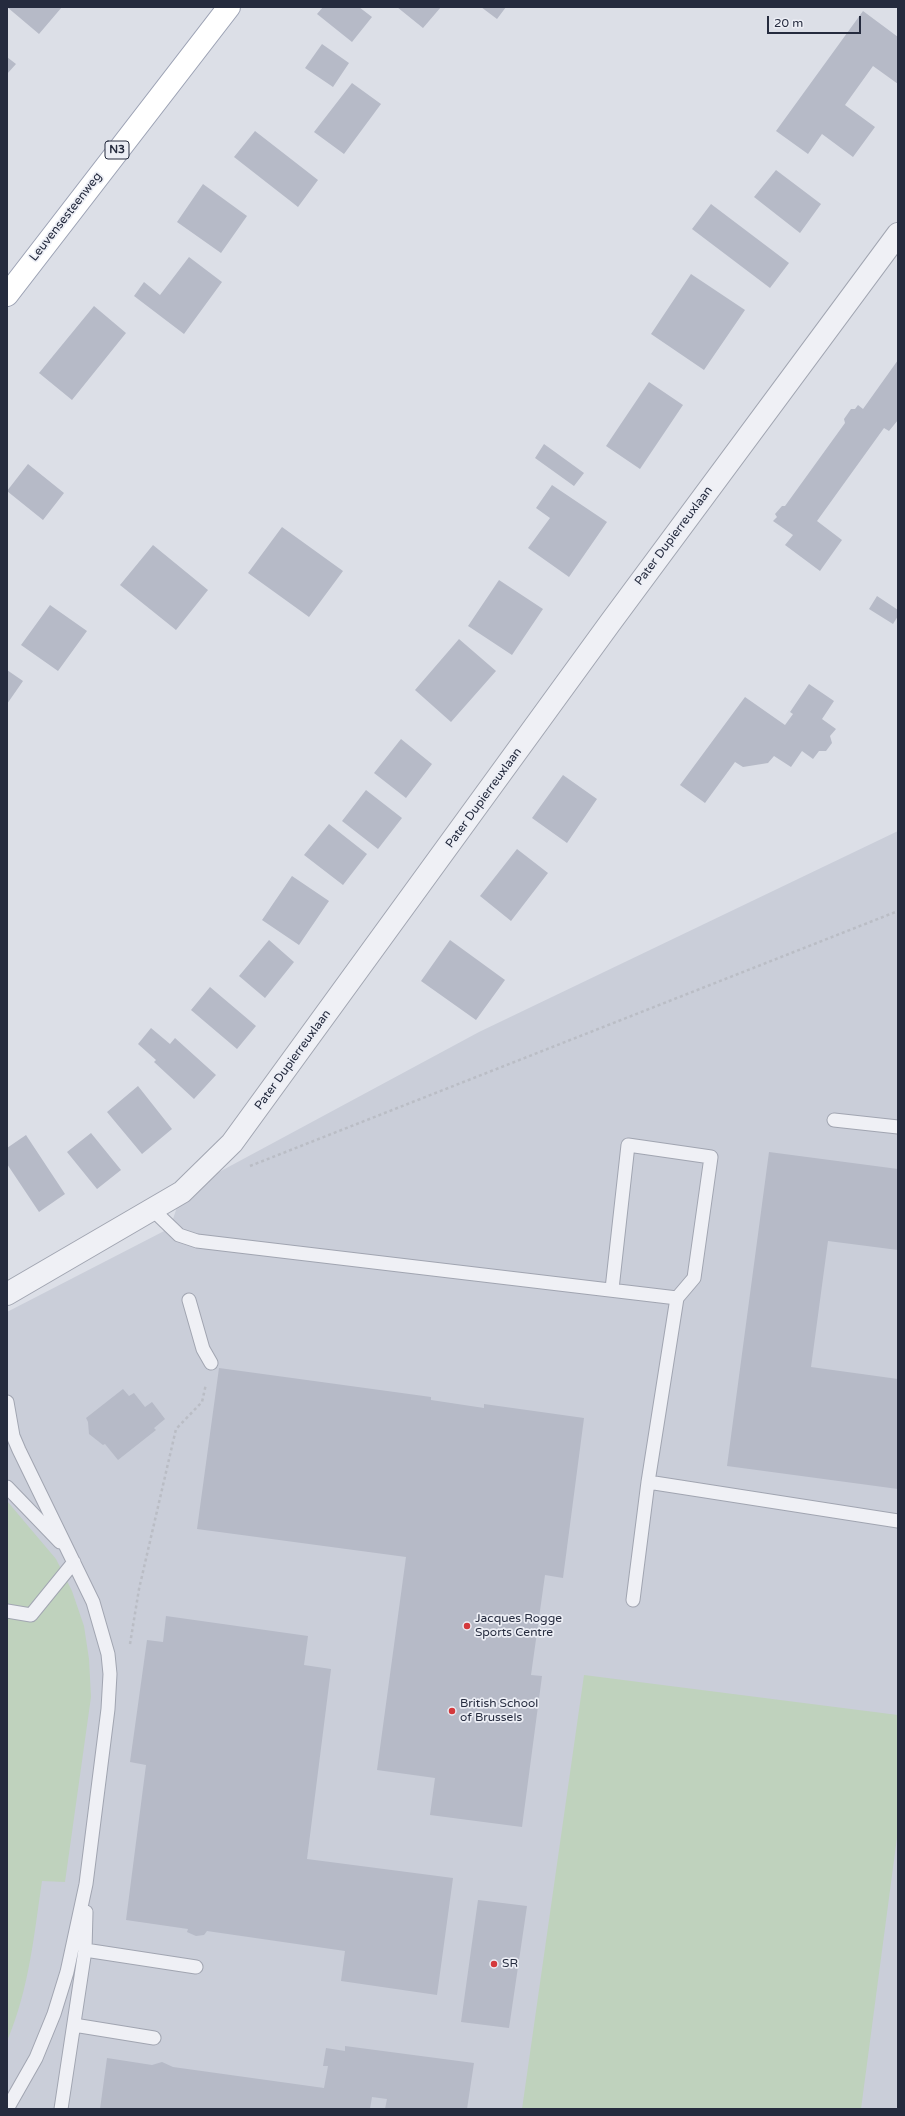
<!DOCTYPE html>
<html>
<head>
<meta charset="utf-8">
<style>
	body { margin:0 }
	#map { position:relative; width:905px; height:2116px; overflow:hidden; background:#dcdfe7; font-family:"Varela Round",sans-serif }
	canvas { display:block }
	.frame { position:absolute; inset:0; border:8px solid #252b3e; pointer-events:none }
	.scale { position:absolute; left:767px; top:16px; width:94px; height:18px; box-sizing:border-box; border:2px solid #252b3e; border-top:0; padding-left:5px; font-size:12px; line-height:14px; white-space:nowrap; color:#252b3e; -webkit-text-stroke:3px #eceef5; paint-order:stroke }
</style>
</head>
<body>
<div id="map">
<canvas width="905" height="2116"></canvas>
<div class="frame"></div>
<div class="scale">20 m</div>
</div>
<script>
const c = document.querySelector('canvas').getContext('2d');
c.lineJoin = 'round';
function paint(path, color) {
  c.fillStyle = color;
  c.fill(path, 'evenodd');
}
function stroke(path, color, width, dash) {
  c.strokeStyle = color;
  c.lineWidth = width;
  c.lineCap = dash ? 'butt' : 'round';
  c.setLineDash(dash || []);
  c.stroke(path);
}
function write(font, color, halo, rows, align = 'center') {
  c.font = font + ' "Varela Round",sans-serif';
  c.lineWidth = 3.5;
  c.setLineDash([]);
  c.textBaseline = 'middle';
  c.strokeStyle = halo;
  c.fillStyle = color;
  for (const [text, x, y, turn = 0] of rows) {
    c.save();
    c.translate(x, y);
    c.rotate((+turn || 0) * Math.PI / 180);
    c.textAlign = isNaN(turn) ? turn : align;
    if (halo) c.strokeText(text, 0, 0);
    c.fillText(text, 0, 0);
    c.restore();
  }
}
paint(new Path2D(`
	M898 831V2109H7V1312L170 1228 182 1192 479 1032Z`), '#caced9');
paint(new Path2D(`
	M7 1501 56 1559 72 1591 84 1626 89 1659 91 1697 65 1882 42 1881C34 1935 29 1990 7 2041Z
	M584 1675 898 1715V1830L861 2109H522Z`), '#bfd2bd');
paint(new Path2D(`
	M7 7H62L39 34Z
	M323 7H359L372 17 352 42 317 14Z
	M397 7H441L423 28Z
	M481 7H506L497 19Z
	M863 11 898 37V84L873 66 845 105 875 127 853 157 822 134 808 154 776 131Z
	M322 44 349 63 333 87 305 68Z
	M7 57 16 64 7 74Z
	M352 83 381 104 344 154 314 132Z
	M255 131 318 180 298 207 234 157Z
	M776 170 821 204 800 233 754 197Z
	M203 184 247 216 221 253 177 222Z
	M711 204 789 263 770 288 692 229Z
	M189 257 222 282 184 334 134 296 144 282 160 295Z
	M691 274 745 310 704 370 651 334Z
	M94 306 126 333 72 400 39 373Z
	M898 360V420L889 431 884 428 817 521 842 540 820 571 785 545 793 535 773 521 777 517 775 514 782 506H785L845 423 844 419 851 409H855L858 405 863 409Z
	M649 382 683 405 640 469 606 446Z
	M544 444 584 473 574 486 535 458Z
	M28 464 64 493 43 520 7 491Z
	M552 485 607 522 569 577 528 548 550 518 536 508Z
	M282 527 343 571 309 617 248 573Z
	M153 545 208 590 176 630 120 585Z
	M499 580 543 609 512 655 468 626Z
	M877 596 898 610V616L893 624 869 609Z
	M50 605 87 631 58 671 21 645Z
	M459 639 496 671 451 722 415 690Z
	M7 670 23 681 7 704Z
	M809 684 834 701 822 719 836 729 830 736 832 743 826 751H819L813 759 802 751 791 767 774 756 768 763 743 767 735 762 705 803 680 785 745 697 785 725 793 714 790 712Z
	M401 739 432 764 406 798 374 773Z
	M563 775 597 799 567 843 532 818Z
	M366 790 402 818 378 849 342 821Z
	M329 824 367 854 343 885 304 855Z
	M517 849 548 873 511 921 480 896Z
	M292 876 329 901 299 945 262 920Z
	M269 940 294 962 265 998 239 976Z
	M450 940 505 980 476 1020 421 981Z
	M210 987 256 1026 237 1049 191 1010Z
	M151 1028 170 1044 175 1038 216 1075 194 1099 154 1062 156 1060 138 1044Z
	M138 1086 172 1129 142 1154 107 1112Z
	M91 1133 121 1170 97 1189 67 1152Z
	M26 1135 65 1194 39 1212 7 1164V1148Z
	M769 1152 898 1169V1250L828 1241 811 1367 898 1379V1489L727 1466Z
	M219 1368 431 1397V1400L484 1408V1404L584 1418 563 1578 545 1575 531 1675 542 1676 522 1827 430 1815 435 1778 377 1770 406 1557 197 1529Z
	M123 1389 129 1396 134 1393 145 1407 152 1402 165 1419 154 1428 156 1430 118 1460 105 1444 103 1445 89 1434 88 1422 86 1418Z
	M166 1616 308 1636 304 1665 331 1669 307 1859 453 1878 437 1995 341 1981 345 1951 207 1931 204 1935 196 1936 187 1932 188 1929 126 1920 146 1765 130 1762 147 1640 163 1642Z
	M478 1900 527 1906 509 2028 461 2022Z
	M345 2046 474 2063 467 2109H385L387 2099 372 2097 370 2109H100L107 2058 152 2065 162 2062 173 2067 324 2088 328 2066H323L326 2048 345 2051Z`), '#b6bac7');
const lane = new Path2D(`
	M834 1120 898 1127
	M152 1209 179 1235 197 1241 677 1298 648 1482 633 1600
	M612 1289 628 1145 711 1157 694 1278 677 1298
	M189 1300 203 1349 211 1363
	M7 1402 13 1436 19 1450 93 1602 108 1654 110 1674 108 1709 86 1884 67 1972 54 2014 36 2058 7 2109
	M648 1482 898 1521
	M7 1487 60 1542
	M7 1611 31 1615 74 1562
	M85 1950 196 1967
	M74 2025 154 2038
	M61 2109 85 1950 86 1912`);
const street = new Path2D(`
	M7 1294 182 1192 232 1143 610 623 898 234`);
const primary = new Path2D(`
	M7 295 229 7`);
stroke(lane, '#a1a5b1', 15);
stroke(street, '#a1a5b1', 24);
stroke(primary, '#9ba1b3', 24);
stroke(new Path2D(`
	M250 1166 898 911
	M130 1644 139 1589 176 1429 202 1402 206 1384`), '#babdc5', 2.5, [3, 3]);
stroke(lane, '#eff0f5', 13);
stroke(street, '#eff0f5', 22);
stroke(primary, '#fff', 22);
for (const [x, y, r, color] of [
	[467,1626,4,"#d4393c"],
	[452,1711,4,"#d4393c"],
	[494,1964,4,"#d4393c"]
]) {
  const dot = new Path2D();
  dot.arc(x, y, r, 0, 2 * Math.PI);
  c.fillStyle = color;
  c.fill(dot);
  stroke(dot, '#eceef5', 1.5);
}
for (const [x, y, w] of [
	[117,150,24]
]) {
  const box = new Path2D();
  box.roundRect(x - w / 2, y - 9, w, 18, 3);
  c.fillStyle = '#eceef5';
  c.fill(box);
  stroke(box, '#252b3e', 1);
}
write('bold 11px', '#252b3e', null, [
	["N3",117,150]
]);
write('12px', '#252b3e', '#eceef5', [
	["Leuvensesteenweg",66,217,-52],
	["Pater Dupierreuxlaan",674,536,-53],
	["Pater Dupierreuxlaan",484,798,-54],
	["Pater Dupierreuxlaan",293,1060,-54]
]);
write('12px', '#252b3e', '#eceef5', [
	["Jacques Rogge",475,1619],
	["Sports Centre",475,1633],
	["British School",460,1704],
	["of Brussels",460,1718],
	["SR",502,1964]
], 'left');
</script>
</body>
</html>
